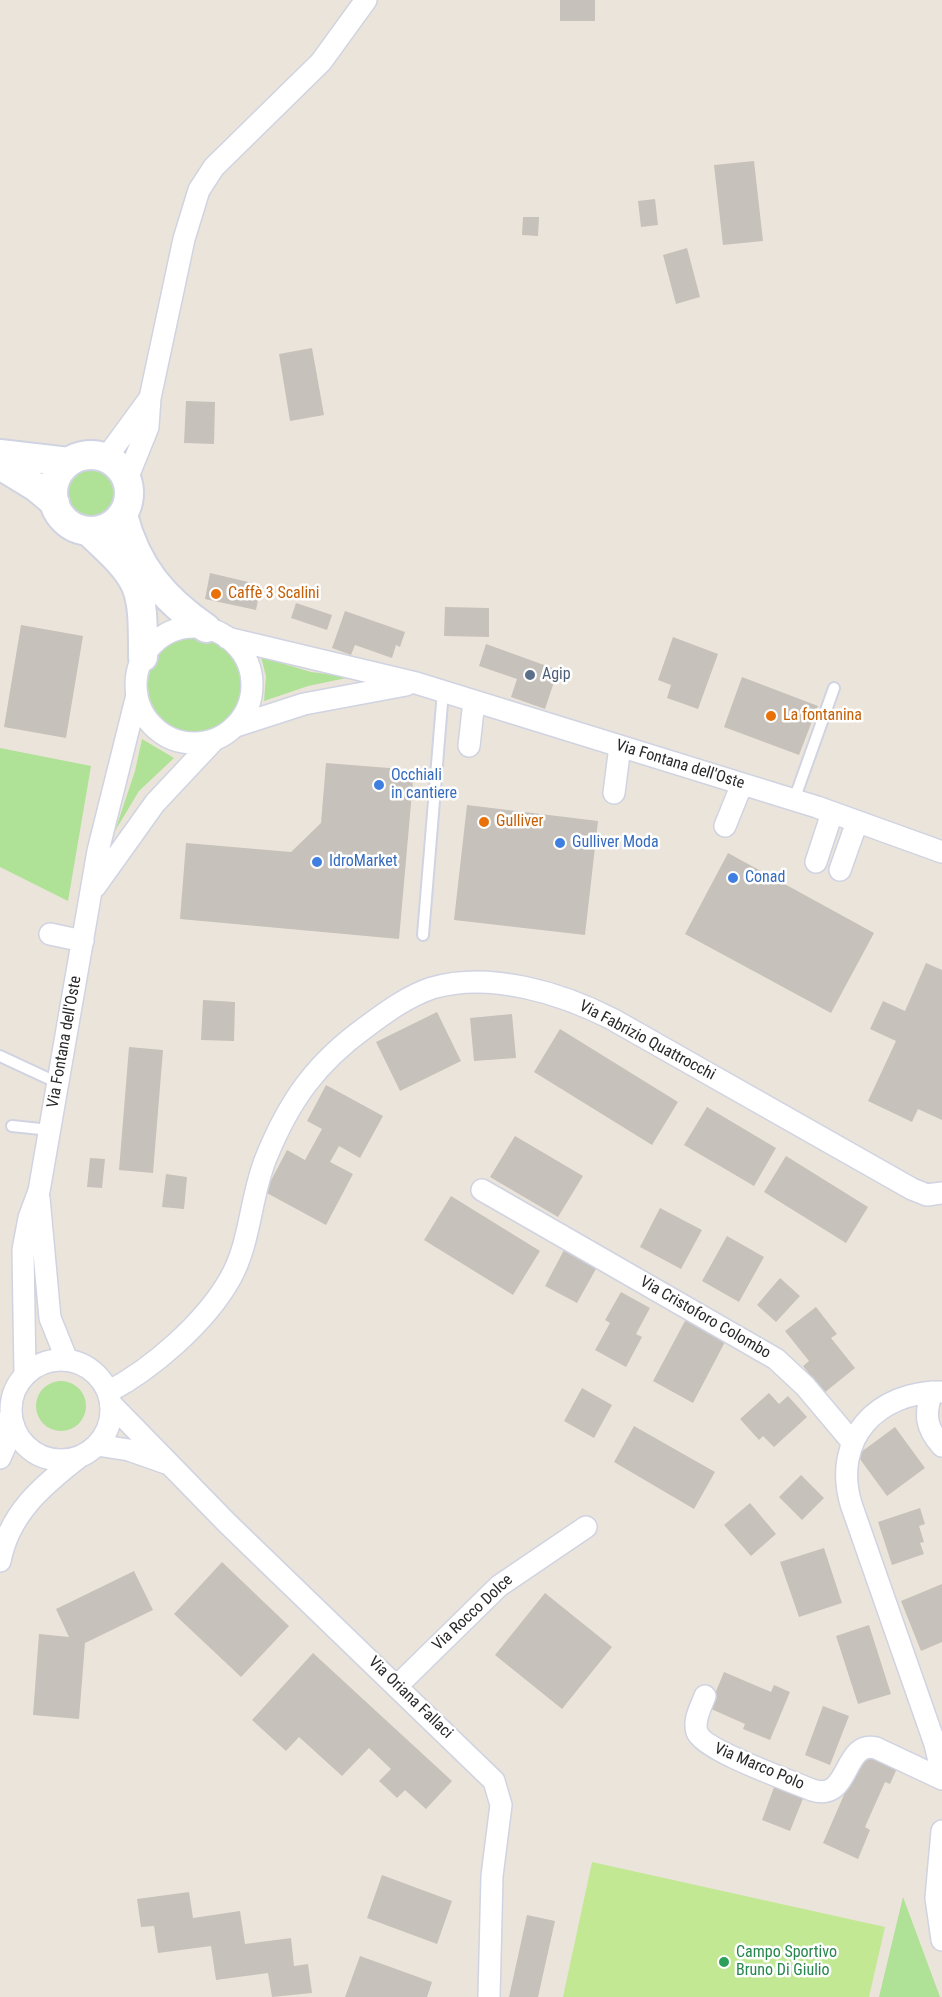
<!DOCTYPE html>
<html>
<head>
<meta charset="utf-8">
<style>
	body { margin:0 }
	canvas { display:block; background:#ebe4da }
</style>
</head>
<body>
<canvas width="942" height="1997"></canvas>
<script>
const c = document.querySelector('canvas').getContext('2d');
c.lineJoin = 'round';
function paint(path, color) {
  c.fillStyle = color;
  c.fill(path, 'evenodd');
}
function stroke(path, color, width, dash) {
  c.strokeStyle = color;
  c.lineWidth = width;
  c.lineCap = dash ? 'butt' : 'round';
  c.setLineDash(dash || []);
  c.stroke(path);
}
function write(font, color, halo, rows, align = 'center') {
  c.font = font + ' "Roboto Condensed",sans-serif';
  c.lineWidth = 5;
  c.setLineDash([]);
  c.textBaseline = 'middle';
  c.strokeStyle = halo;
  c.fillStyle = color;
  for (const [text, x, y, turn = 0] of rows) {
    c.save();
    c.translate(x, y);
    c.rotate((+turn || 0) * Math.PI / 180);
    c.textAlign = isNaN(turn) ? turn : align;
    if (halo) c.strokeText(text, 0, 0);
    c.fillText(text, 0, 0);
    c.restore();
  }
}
paint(new Path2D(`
	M66 493a27 27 0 1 1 54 0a27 27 0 1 1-54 0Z
	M148 685a47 47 0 1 1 94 0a47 47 0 1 1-94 0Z
	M261 657 311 672 351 677 308 686 264 701 266 676Z
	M142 739 174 758 139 791 115 831 135 771Z
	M0 748 91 766 68 901 0 867Z
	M36 1406a25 25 0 1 1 50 0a25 25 0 1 1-50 0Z
	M903 1897 940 1997H879Z`), '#afe197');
paint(new Path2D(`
	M592 1862 885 1927 869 1997H563Z`), '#c2e893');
paint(new Path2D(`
	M560 0H595V21H560Z
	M754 161 763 241 723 245 714 165Z
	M655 199 658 225 641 227 638 201Z
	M523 217H539L538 236 522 235Z
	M687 248 700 297 676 304 663 255Z
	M312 348 324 415 290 421 279 354Z
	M186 401 215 402 214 444 184 443Z
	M210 573 261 585 256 610 205 599Z
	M296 603 332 615 327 630 291 618Z
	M445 607 489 608V637L444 636Z
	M345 611 405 632 400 647 396 645 392 658 355 645 351 655 332 648Z
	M21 625 83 636 66 738 4 727Z
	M673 637 718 654 698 709 667 698 671 685 658 680Z
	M486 644 558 670 545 709 511 697 517 679 479 666Z
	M742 677 818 706 799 755 724 727Z
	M326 763 414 770 399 939 180 919 186 843 291 852 321 823Z
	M467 805 598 821 585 935 454 920Z
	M728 853 874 933 831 1013 685 934Z
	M926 963 942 970V1120L918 1109 912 1122 868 1101 896 1041 870 1029 883 1001 905 1011Z
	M203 1000 235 1002 234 1041 201 1040Z
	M437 1012 461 1061 400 1091 376 1042Z
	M512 1014 516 1058 474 1061 470 1018Z
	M560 1029 678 1102 652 1145 534 1072Z
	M129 1047 163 1050 153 1173 119 1170Z
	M326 1085 383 1116 360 1158 339 1146 330 1162 353 1174 326 1225 265 1192 287 1150 305 1160 322 1129 307 1121Z
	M707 1107 776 1148 754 1186 684 1145Z
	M515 1136 583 1176 558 1217 490 1177Z
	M786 1156 868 1207 846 1243 764 1192Z
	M90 1158 105 1159 102 1188 87 1187Z
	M166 1174 187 1177 184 1209 162 1207Z
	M451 1196 540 1251 513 1295 424 1240Z
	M660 1208 702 1230 681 1269 640 1247Z
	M727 1236 764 1257 739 1302 702 1281Z
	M564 1250 597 1267 577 1303 545 1286Z
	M780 1278 800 1296 776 1322 757 1305Z
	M621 1292 650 1308 636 1334 642 1337 626 1367 595 1350 610 1323 605 1320Z
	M816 1307 837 1334 831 1338 855 1368 824 1393 803 1366 809 1361 785 1331Z
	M686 1319 726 1340 693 1403 653 1381Z
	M582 1388 612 1405 594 1438 564 1421Z
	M769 1393 779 1404 788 1396 807 1417 774 1447 763 1436 759 1440 740 1419Z
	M634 1426 715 1472 694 1509 614 1462Z
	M895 1427 925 1468 887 1496 857 1455Z
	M801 1475 824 1498 802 1520 779 1497Z
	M750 1503 776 1534 751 1556 724 1525Z
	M920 1508 925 1524 919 1526 924 1542 920 1543 924 1554 892 1565 878 1522Z
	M824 1548 842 1603 799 1617 780 1562Z
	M222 1562 289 1626 241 1677 174 1614Z
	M134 1571 153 1610 85 1643 79 1719 33 1715 39 1634 69 1637 56 1609Z
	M942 1584V1642L921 1651 901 1601Z
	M545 1593 612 1647 562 1709 495 1655Z
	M869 1625 891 1694 858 1704 836 1636Z
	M313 1653 452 1781 426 1809 405 1790 397 1798 379 1781 391 1769 369 1748 342 1776 299 1737 286 1751 252 1720Z
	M724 1672 771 1692 774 1685 790 1692 770 1740 743 1729 745 1724 709 1708Z
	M823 1706 849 1716 830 1765 805 1755Z
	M864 1749 899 1764 890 1784 885 1782 865 1827 870 1830 858 1859 823 1843Z
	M777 1779 806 1791 790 1831 762 1820Z
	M382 1875 452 1901 437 1944 367 1918Z
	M189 1892 193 1918 240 1911 245 1944 291 1938 294 1966 308 1964 312 1993 272 1997 268 1973 216 1980 211 1946 158 1953 154 1926 141 1927 137 1899Z
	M527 1915 555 1921 538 1997H509Z
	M360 1956 432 1982 427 1997H345Z`), '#c6c1ba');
const lane = new Path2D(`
	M794 800 834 688
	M423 935 443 691
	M0 1056 58 1083
	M12 1126 50 1130`);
const street = new Path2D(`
	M106 458 150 398
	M127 479 148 427 150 398 184 239 199 190 214 167 321 62 366 0
	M136 685a58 58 0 1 1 116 0a58 58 0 1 1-116 0Z
	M227 638 416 683 817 807 942 852
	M236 726 304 704 406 685
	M469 746 474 701
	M614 793 620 746
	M725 826 742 784
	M816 862 832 813
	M840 870 857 822
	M95 887 155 803 215 739
	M50 934 83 941
	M482 1190 776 1359 805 1386 853 1443
	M39 1198 50 1318 67 1360
	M11 1410a50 50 0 1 1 100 0a50 50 0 1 1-100 0Z
	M25 1375 23 1250 29 1218 39 1191 98 851 137 695
	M108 1392C152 1369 205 1323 230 1279 251 1242 250 1197 266 1158 289 1101 316 1063 366 1027 386 1012 408 996 432 988 490 971 561 993 612 1019L912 1189 927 1195 942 1193
	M932 1392C924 1415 926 1428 942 1446
	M942 1392C877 1391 832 1439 851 1504L935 1744 942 1774
	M111 1404 228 1524 494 1781 501 1805 492 1876 489 1997
	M97 1445 129 1450 166 1463
	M0 1458 14 1426 5 1422
	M0 1561C9 1514 42 1486 78 1458
	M397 1686 499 1586 586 1527
	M705 1696C701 1707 693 1720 697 1732 703 1750 791 1781 812 1790 851 1803 842 1740 876 1748L942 1779
	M942 1831 936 1898 942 1940`);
const secondary = new Path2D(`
	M0 454 69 462
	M53 493a38 38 0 1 1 76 0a38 38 0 1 1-76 0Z
	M0 465 36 487 55 503
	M123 515C136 566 163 599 206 628
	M88 531C142 581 143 584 143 657`);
stroke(lane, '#d0d3e1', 14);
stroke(street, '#d0d3e1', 24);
stroke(secondary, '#d0d3e1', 32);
stroke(lane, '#fff', 10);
stroke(street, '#fff', 21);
stroke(secondary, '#fff', 28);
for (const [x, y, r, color] of [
	[216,594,6,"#e8710a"],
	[530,675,6,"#5c6f8a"],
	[771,716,6,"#e8710a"],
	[379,785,6,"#3f7fe0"],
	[484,822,6,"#e8710a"],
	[560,843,6,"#3f7fe0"],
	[317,862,6,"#3f7fe0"],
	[733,878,6,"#3f7fe0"],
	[724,1962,6,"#2e9e5b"]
]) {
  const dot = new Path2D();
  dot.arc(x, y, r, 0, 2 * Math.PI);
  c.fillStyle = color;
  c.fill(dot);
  stroke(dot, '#fff', 2);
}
write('16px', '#c56008', '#fff', [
	["Caffè 3 Scalini",228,594],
	["La fontanina",783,716],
	["Gulliver",496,822]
], 'left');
write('16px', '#4e5e75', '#fff', [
	["Agip",542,675]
], 'left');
write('16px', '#292929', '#fff', [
	["Via Fontana dell'Oste",680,765,17],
	["Via Fabrizio Quattrocchi",647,1041,28],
	["Via Fontana dell'Oste",65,1042,-80],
	["Via Cristoforo Colombo",705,1318,30],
	["Via Rocco Dolce",473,1613,-43],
	["Via Oriana Fallaci",410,1698,44],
	["Via Marco Polo",759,1767,23]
]);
write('16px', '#366cbe', '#fff', [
	["Occhiali",391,776],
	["in cantiere",391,794],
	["Gulliver Moda",572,843],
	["IdroMarket",329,862],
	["Conad",745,878]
], 'left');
write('16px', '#27864d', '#fff', [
	["Campo Sportivo",736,1953],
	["Bruno Di Giulio",736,1971]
], 'left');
</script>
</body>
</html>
